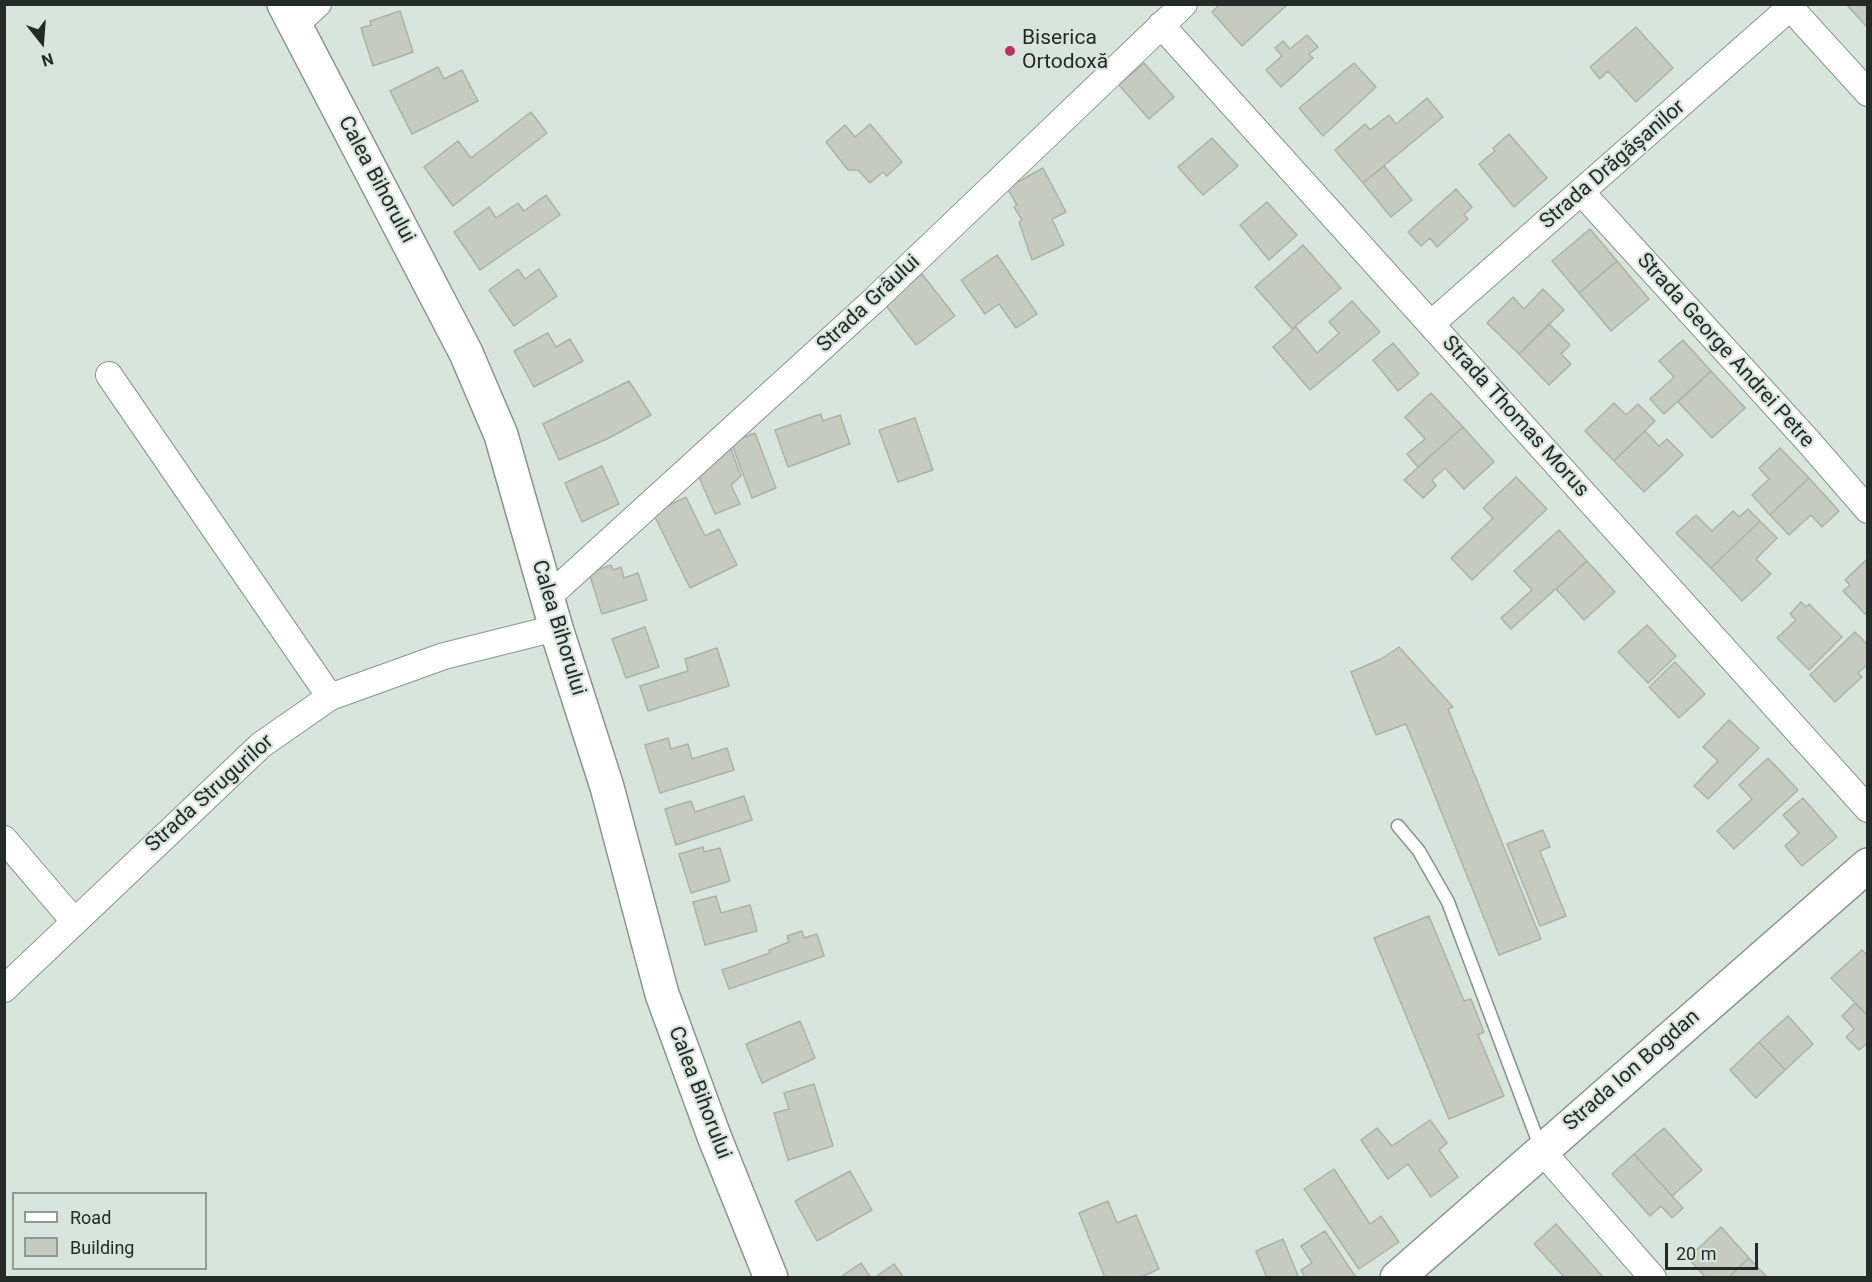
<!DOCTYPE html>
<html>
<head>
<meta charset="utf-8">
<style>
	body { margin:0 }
	#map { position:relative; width:1872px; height:1282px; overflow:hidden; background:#d7e5dd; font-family:Roboto,sans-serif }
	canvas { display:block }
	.frame { position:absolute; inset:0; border:6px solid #242a27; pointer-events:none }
	.legend { position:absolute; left:12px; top:1192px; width:195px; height:78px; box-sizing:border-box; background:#d7e5dd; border:2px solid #8f9a94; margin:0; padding:8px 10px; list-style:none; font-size:18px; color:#242a27 }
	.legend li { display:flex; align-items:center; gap:12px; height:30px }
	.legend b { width:30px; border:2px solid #8f9a94 }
	.north { position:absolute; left:12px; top:12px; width:60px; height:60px; -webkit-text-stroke:4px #d7e5dd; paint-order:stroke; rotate:163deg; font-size:16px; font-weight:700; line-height:24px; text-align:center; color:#242a27 }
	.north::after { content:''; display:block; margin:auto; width:21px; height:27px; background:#242a27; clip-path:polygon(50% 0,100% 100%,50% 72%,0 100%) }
	.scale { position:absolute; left:1665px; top:1243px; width:93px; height:27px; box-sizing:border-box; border:3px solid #242a27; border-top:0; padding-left:8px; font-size:18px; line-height:21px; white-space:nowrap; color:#242a27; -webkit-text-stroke:4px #d7e5dd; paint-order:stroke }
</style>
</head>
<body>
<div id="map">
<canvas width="1872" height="1282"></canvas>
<div class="frame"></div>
<ul class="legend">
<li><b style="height:8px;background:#fff"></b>Road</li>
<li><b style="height:16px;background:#c5ccbf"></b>Building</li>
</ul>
<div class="north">N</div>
<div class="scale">20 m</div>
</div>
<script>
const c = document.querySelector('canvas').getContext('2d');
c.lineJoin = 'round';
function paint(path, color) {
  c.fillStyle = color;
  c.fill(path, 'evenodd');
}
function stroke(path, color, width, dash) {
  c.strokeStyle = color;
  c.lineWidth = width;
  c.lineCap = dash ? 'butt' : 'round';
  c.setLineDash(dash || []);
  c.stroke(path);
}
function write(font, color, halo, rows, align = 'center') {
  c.font = font + ' Roboto,sans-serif';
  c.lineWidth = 4.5;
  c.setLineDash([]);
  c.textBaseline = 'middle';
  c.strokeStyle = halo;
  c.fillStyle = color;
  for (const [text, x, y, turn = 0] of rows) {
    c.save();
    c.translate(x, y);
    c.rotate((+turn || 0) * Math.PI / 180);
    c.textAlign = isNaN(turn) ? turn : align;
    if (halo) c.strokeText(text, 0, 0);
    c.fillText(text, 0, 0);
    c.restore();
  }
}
const building = new Path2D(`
	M1220 4H1288L1242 46 1212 12Z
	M1846 4H1868V25L1866 26Z
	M400 11 413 52 373 66 361 28 371 25 370 21Z
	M1636 27 1673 68 1636 102 1608 71 1600 79 1590 67Z
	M1307 35 1318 47 1309 54 1313 58 1281 87 1266 70 1282 56 1275 48 1283 41 1290 49Z
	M1144 63 1174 97 1149 119 1119 85Z
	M1354 63 1376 87 1323 136 1299 108Z
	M438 67 444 79 462 70 478 101 412 134 390 91Z
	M1427 98 1443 117 1363 183 1335 150 1365 124 1370 130 1389 115 1396 124Z
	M531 112 547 133 453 206 424 167 458 141 471 158Z
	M870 124 902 162 887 176 883 172 870 183 858 170H848L826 142 845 125 855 137Z
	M1509 134 1547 178 1514 207 1479 164 1495 151 1493 148Z
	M1212 138 1238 166 1203 195 1178 167Z
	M1384 166 1412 200 1391 217 1363 183Z
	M1043 168 1066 212 1052 219 1064 245 1032 260 1019 222 1022 220 1014 207 1017 205 1007 188Z
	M1456 189 1472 207 1464 215 1468 219 1437 247 1430 238 1421 246 1408 232Z
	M546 195 560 215 480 270 454 232 489 207 496 218 518 203 524 211Z
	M1267 202 1297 235 1269 260 1240 225Z
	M1590 229 1617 261 1579 293 1552 261Z
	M1303 245 1341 288 1292 329 1255 287Z
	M997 255 1037 314 1016 328 999 304 985 314 961 280Z
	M1617 261 1649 299 1611 331 1579 293Z
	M518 269 525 279 539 269 557 296 514 326 489 290Z
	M922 274 955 316 916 345 884 303Z
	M1543 289 1564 310 1519 354 1487 323 1513 297 1524 309Z
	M1352 301 1380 332 1310 390 1273 347 1296 327 1317 353 1339 333 1329 322Z
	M1549 324 1570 345 1561 354 1571 364 1549 385 1519 354Z
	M548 333 556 347 570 339 583 361 534 387 514 351Z
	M1683 340 1711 371 1664 414 1650 399 1674 377 1659 361Z
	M1393 343 1419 374 1398 391 1373 360Z
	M1711 371 1745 408 1712 438 1678 402Z
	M629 381 651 415 609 438 559 460 543 424Z
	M1431 393 1463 427 1418 467 1407 454 1425 439 1405 417Z
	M1614 403 1626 415 1638 404 1655 421 1614 461 1585 431Z
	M821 414 823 421 840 415 850 444 788 467 775 430Z
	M915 418 933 470 898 482 879 430Z
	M1463 427 1494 462 1464 489 1445 468 1432 480 1436 486 1423 498 1404 480Z
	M1645 431 1659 446 1667 439 1683 455 1644 492 1614 461Z
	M755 433 776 488 752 498 731 442Z
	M729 444 741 476 731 485 740 504 715 514 696 470Z
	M1780 448 1809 478 1770 515 1752 495 1769 479 1759 468Z
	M602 466 619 504 582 522 565 483Z
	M1516 477 1547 509 1472 580 1451 558 1493 518 1483 508Z
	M1809 478 1839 511 1822 527 1811 515 1789 535 1770 515Z
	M686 497 705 536 719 529 737 565 690 588 653 513Z
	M1748 509 1760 521 1711 568 1676 533 1696 515 1712 531 1733 511 1739 517Z
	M1760 521 1777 538 1756 559 1771 574 1742 601 1711 568Z
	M1559 530 1587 561 1511 629 1501 618 1532 590 1514 571Z
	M1868 558V617L1843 591 1850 585 1845 580Z
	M1587 561 1615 592 1584 620 1556 589Z
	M611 565 613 570 621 567 624 578 638 573 647 600 602 614 589 573Z
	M1801 602 1806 607 1809 604 1842 637 1809 670 1777 638 1796 620 1790 614Z
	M1647 625 1676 656 1648 683 1618 652Z
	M645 627 659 667 626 678 612 639Z
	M1855 632 1868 645V664L1858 673 1862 677 1835 702 1810 675Z
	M1399 647 1453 707 1448 709 1541 939 1499 955 1406 724 1376 735 1351 672 1381 659Z
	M717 648 729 686 648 711 640 686 688 671 685 659Z
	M1675 662 1705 694 1679 718 1649 687Z
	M1729 720 1759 748 1708 799 1694 786 1718 761 1703 747Z
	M668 738 671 749 688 744 692 759 727 748 734 770 660 793 645 745Z
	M1768 758 1798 790 1734 849 1717 831 1752 799 1739 785Z
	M744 796 752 820 676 845 665 809 691 801 695 812Z
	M1803 798 1837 837 1802 866 1785 846 1799 833 1783 815Z
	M1543 830 1550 847 1540 851 1566 916 1540 926 1507 844Z
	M703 847 704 852 720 848 730 881 691 893 679 854Z
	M716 896 721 913 750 905 757 931 705 945 693 902Z
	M1429 916 1464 1001 1471 999 1484 1032 1478 1035 1504 1096 1449 1119 1374 938Z
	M802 931 804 938 817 934 824 956 729 989 722 970 770 953 769 950 789 942 787 936Z
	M1862 950 1868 956V1016L1831 978Z
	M1855 1003 1868 1016V1043L1859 1050 1846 1037 1854 1029 1842 1016Z
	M1788 1016 1813 1044 1785 1070 1759 1042Z
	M800 1021 815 1058 762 1083 746 1044Z
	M1759 1042 1785 1070 1756 1098 1730 1070Z
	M814 1084 833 1146 788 1160 774 1113 789 1109 784 1093Z
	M1430 1120 1447 1143 1439 1150 1458 1177 1431 1197 1408 1164 1388 1179 1361 1140 1377 1128 1392 1146Z
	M1664 1128 1702 1170 1672 1196 1634 1154Z
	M1634 1154 1683 1208 1672 1218 1661 1206 1650 1216 1612 1174Z
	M1334 1169 1370 1224 1381 1216 1399 1242 1359 1269 1304 1189Z
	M850 1171 872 1210 817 1241 795 1201Z
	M1108 1201 1117 1223 1136 1215 1159 1269 1139 1278H1105L1079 1213Z
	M1556 1224 1604 1278H1565L1534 1244Z
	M1721 1227 1749 1258 1728 1278H1706L1688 1258Z
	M1325 1231 1355 1276 1352 1278H1305L1301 1270 1312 1263 1301 1246Z
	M1283 1239 1299 1278H1267L1256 1251Z
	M1749 1258 1768 1278H1728Z
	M861 1263 871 1278H839Z
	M894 1264 904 1278H874Z`);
paint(building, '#c5ccbf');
stroke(building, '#acb2a6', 1.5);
const service = new Path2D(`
	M1398 826 1419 851 1448 902 1541 1149`);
const minor = new Path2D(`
	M1787 4 1868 93
	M295 25 318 4
	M1161 25 1868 809
	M1582 193 1808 441 1868 510
	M1431 324 1794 4
	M109 375 330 697
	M548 597 872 302 1184 4
	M4 839 74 921
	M4 989 261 745 330 697 444 656 556 628
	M1542 1151 1653 1278`);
const secondary = new Path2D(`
	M284 4 466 353 501 435 556 628 607 787 662 994 714 1136 771 1278
	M1397 1278 1868 865`);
stroke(service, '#88958e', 15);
stroke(minor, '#88958e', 28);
stroke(secondary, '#88958e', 36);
stroke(service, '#fff', 12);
stroke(minor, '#fff', 26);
stroke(secondary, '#fff', 33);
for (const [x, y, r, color] of [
	[1010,51,6,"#be305d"]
]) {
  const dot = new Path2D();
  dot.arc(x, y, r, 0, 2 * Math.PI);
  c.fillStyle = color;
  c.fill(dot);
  stroke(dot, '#d7e5dd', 2);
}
write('21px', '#242a27', '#d7e5dd', [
	["Biserica",1022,39],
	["Ortodoxă",1022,63]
], 'left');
write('21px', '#242a27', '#d7e5dd', [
	["Strada Drăgășanilor",1613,165,-41],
	["Calea Bihorului",376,180,62],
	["Strada Grâului",869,304,-43],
	["Strada George Andrei Petre",1725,351,48],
	["Strada Thomas Morus",1515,417,48],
	["Calea Bihorului",558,628,73],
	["Strada Strugurilor",210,794,-42],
	["Strada Ion Bogdan",1632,1071,-41],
	["Calea Bihorului",699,1093,69]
]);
</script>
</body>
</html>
